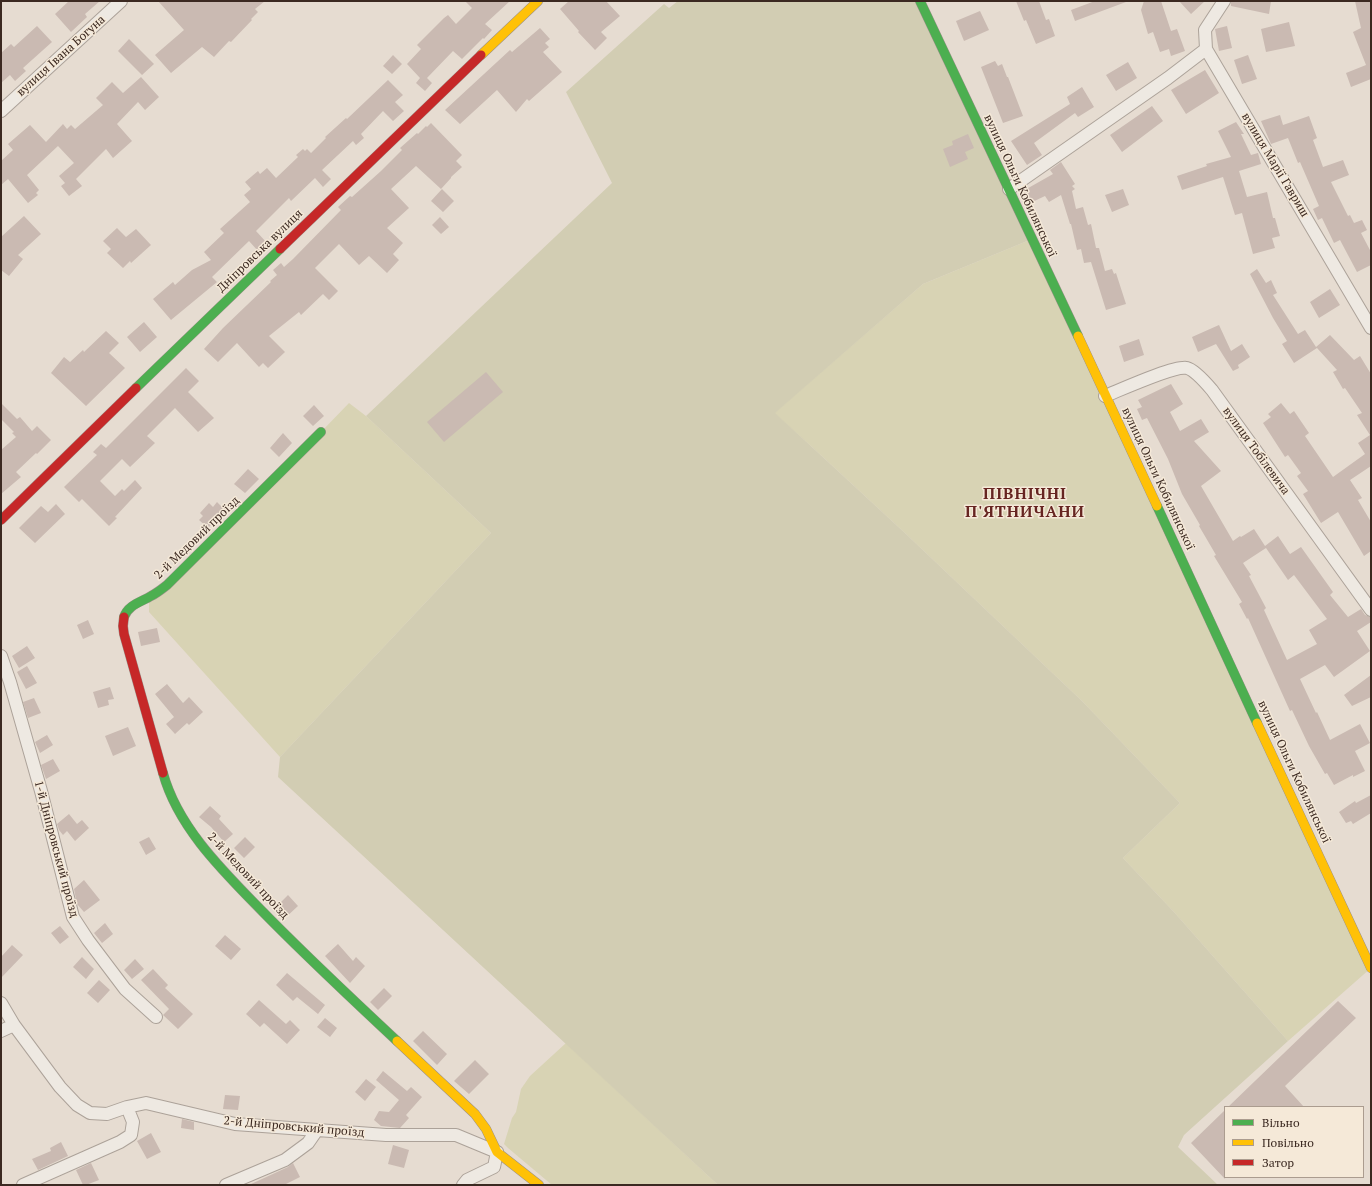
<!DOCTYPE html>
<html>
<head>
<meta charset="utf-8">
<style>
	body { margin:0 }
	#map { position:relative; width:1372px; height:1186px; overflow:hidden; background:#e6dcd1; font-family:"PT Serif",serif }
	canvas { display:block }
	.frame { position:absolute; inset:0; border:2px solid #3b2921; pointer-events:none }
	.legend { position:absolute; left:1224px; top:1106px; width:140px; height:72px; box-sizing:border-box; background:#f5e9d8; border:1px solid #ab9c8f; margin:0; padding:5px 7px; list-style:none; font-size:12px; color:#3b2921 }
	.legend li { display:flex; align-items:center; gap:8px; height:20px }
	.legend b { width:20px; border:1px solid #ab9c8f }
</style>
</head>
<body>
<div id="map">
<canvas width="1372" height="1186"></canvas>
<div class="frame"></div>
<ul class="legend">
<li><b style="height:5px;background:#4caf50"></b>Вільно</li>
<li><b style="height:5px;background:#ffc107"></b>Повільно</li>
<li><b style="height:5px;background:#c62828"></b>Затор</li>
</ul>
</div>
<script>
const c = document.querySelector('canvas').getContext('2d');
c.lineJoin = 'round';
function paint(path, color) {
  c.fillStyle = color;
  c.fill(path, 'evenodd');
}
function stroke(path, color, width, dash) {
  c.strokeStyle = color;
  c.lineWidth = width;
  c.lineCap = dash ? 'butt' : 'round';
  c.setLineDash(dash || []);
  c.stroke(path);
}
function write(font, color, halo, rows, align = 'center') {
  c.font = font + ' "PT Serif",serif';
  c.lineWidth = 3;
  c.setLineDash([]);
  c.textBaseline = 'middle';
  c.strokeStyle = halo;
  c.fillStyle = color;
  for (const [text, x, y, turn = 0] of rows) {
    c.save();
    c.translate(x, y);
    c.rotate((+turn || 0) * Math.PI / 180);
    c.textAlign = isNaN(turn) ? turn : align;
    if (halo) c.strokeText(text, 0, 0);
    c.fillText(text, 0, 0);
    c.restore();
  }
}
paint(new Path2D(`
	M1032 239 1371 968 1288 1041 1174 912 1123 858 1180 803 1082 701 906 534 812 447 774 413 923 284Z
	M349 403 366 416 491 533 280 757 149 612V597L321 432Z
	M566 1043 718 1185H552L508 1148 504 1144 512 1118 516 1112 521 1089 530 1076Z`), '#d8d3b4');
paint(new Path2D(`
	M678 1H920L1032 239 923 284 775 413 812 447 906 534 1082 701 1180 803 1123 858 1174 912 1288 1041 1184 1135 1178 1147 1218 1185H718L278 777 280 757 491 533 366 416 612 183 566 92 664 4 669 8Z`), '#d2cdb3');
paint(new Path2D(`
	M69 1H100L85 14 87 17 71 32 55 14Z
	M158 1H265L255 9 258 12 251 19 252 20 231 42 229 41 214 57 202 47 171 73 155 55 184 30Z
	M465 1H510L485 24 492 30 484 39 483 38 462 59 453 51 427 78 432 83 425 91 416 83 420 78 407 64 421 49 417 45 444 18 448 15 456 24 472 8Z
	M569 1H606L620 16 601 32 607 38 595 50 578 32 579 31 560 9Z
	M1016 1H1039L1046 20 1049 19 1055 36 1036 44 1026 20 1024 21Z
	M1095 1H1126V2L1075 21 1071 10Z
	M1144 1H1161L1171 31 1177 29 1185 51 1171 56 1169 49 1160 52 1153 32 1148 34 1141 10Z
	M1179 1H1205L1191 14Z
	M1231 1H1271L1269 14 1231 6Z
	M1355 1H1371V79L1351 87 1346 73 1366 65 1353 32 1361 28Z
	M980 11 989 30 964 41 956 21Z
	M1289 22 1295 46 1266 52 1261 29Z
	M37 26 52 42 23 68 26 71 15 81 10 75 1 83V53L11 44 14 47Z
	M1227 26 1232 48 1219 51 1215 29Z
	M540 28 550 39 545 43 549 47 543 52 562 72 529 101 527 99 516 112 497 90 460 124 445 110 510 50 512 52Z
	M129 39 154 64 142 75 118 51Z
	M393 55 402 64 392 74 383 66Z
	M1248 55 1257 79 1242 84 1234 60Z
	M995 61 998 66 1002 64 1007 77H1008L1023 116 1003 123 981 67Z
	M1128 62 1137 78 1116 91 1106 75Z
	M1205 70 1219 93 1186 114 1171 90Z
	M141 77 159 97 145 110 138 102 117 124 132 141 113 158 106 149 76 179 82 186 69 196 61 186 65 183 59 176 74 163 58 146 27 175 39 190 36 193 38 195 28 203 8 179 1 185V161L13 150 8 144 30 125 46 142 63 124 67 129 71 125 75 129 103 105 96 98 112 82 123 93Z
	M388 80 403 95 395 102 404 111 393 121 383 111 361 134 364 138 356 145 353 141 322 170 331 179 323 187 315 178 291 201 289 198 256 231 267 243 258 251 249 241 212 277 217 282 171 320 153 299 173 282 175 285 192 270 211 260 204 252 224 233 220 229 250 202 244 195 251 189 245 182 258 171 260 174 267 168 276 178 298 157 296 155 303 149 305 151 307 149 311 153 326 138 325 137 346 118 347 119Z
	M1082 87 1094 107 1078 117 1075 113 1034 143 1042 155 1027 165 1011 141 1070 104 1067 97Z
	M1152 106 1163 121 1122 152 1110 135Z
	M1280 115 1283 125 1309 116 1317 138 1313 140 1323 167 1343 160 1349 175 1331 182 1348 216 1350 215 1354 223 1362 220 1367 230 1361 233 1371 252V265L1357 272 1340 240 1334 243 1322 218 1318 220 1313 209 1319 206 1300 162 1298 163 1288 138 1271 144 1261 121Z
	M1236 122 1244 134H1241L1251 155 1258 153 1261 164 1239 171 1247 197 1267 192 1273 218H1275L1280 236 1272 238 1275 248 1253 254 1242 213 1235 215 1223 177 1182 190 1177 176 1207 166 1206 164 1231 157 1218 131Z
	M431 123 462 155 456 161 462 167 451 177V178L441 189 416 166 391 189 409 208 387 228 403 243 393 254 399 260 387 273 369 256 359 265 339 244 315 268 338 291 329 300 323 294 301 315 299 312 269 336 285 352 268 368 263 363 259 367 237 343 218 362 204 349 223 328 271 282 270 281 277 275 273 270 281 263 284 267 293 259 341 210 338 207 350 196 352 197 381 171 402 150 400 148 417 133 418 134 426 126 427 127Z
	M968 134 974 148 965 152 968 159 950 167 943 149 953 145 952 141Z
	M1061 162 1075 184 1072 186 1075 189 1072 191 1076 209 1083 207 1088 225 1091 224 1096 248H1099L1105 271 1112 269 1114 274 1116 273 1126 304 1106 310 1091 262 1084 263 1081 249 1077 250 1071 224H1070L1061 195 1049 202 1045 196 1028 204 1023 191 1053 174 1050 170Z
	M442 189 454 201 443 212 431 201Z
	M1123 189 1129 205 1112 212 1105 195Z
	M24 216 41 234 18 255 23 259 9 276 1 270V237Z
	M440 217 449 227 441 234 432 225Z
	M117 228 126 237 136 229 151 245 131 263 130 261 123 268 107 253 111 249 103 241Z
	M1257 269 1266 283 1271 280 1277 293 1273 295 1298 334 1305 330 1316 347 1330 335 1354 360 1360 356 1371 374V466L1350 480 1362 498 1358 500 1371 522V551L1364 556 1338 512 1321 523 1303 494 1308 491 1297 476 1301 473 1288 455 1285 457 1263 423 1271 417 1268 414 1281 403 1290 414 1294 411 1309 433 1305 436 1333 477 1365 454 1358 443 1370 435 1357 415 1362 413 1345 388 1343 389 1333 372 1337 370 1317 348 1294 363 1282 344 1287 341 1273 318 1250 274Z
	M1330 289 1340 305 1319 318 1310 302Z
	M144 322 157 337 140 352 127 337Z
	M1219 325 1231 351 1242 344 1250 357 1238 365 1239 368 1233 371 1216 344 1198 352 1192 337Z
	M106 331 119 343 109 353 125 368 86 406 51 373 64 357 70 362 83 350 84 352Z
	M1139 339 1144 355 1124 362 1119 346Z
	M186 368 199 381 188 392 214 418 198 432 175 408 147 436 155 443 130 467 122 459 100 481 115 496 122 489 124 491 135 480 142 488 115 517 117 518 109 526 82 499 79 502 64 487 97 455 93 452 101 444 106 448Z
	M486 372 503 392 444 442 427 422Z
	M1171 384 1183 404 1170 412 1180 431 1201 419 1209 432 1194 441 1221 471 1201 486 1233 541 1240 536 1241 537 1254 529 1265 546 1278 536 1290 554 1301 547 1333 592 1330 595 1348 617 1361 609 1365 615 1371 617V622L1357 631 1370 651 1334 677 1325 665 1300 679 1316 713 1317 712 1330 740 1360 724 1370 743 1355 751 1365 771 1353 777V775L1334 785 1327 773 1325 774 1309 746 1292 710 1290 711 1248 618 1247 619 1239 604 1242 602 1214 556 1216 555 1199 526 1200 525 1182 494 1168 459 1147 418 1142 420 1137 409 1142 407 1138 400ZM1266 548 1288 580 1294 575 1327 619 1309 630 1317 644 1287 660 1264 610 1266 608 1249 576 1251 575 1243 563Z
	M1 403 17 419 20 417 32 431 37 426 51 440 37 454 36 453 16 472 21 477 1 494V450L16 437 12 433 14 432 1 419Z
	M314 405 324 416 313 426 303 416Z
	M283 433 292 443 279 457 270 448Z
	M248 469 259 479 245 493 234 484Z
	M217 502 227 512 213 526 211 525 208 528 199 520 203 516 200 513 209 503 213 507Z
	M56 504 65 514 35 543 19 528 41 506 48 512Z
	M88 620 94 634 83 639 77 625Z
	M157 628 160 642 141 646 138 632Z
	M27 646 35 658 19 668 12 656Z
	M27 666 37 683 26 689 17 672Z
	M1371 675V697L1352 706 1344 695Z
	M167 684 183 703 189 697 203 712 189 725 187 723 175 734 166 724 174 717 155 694Z
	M110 687 114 699 108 700 109 705 98 708 93 692Z
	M34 698 41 713 28 718 23 702Z
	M128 727 136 746 113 756 105 736Z
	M47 735 53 745 40 753 35 742Z
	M53 759 60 771 46 779 41 765Z
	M1371 795V813L1353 824 1351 821 1346 823 1339 812 1355 801 1356 803Z
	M210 806 221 816 219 819 233 834 224 842 211 827 199 817Z
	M69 814 77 824 82 820 89 828 75 841 67 831 63 835 59 830 57 824Z
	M149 837 156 849 146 855 139 842Z
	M245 837 255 847 244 858 234 848Z
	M84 880 100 900 84 912 77 904 74 889Z
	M288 895 298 906 284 919 275 908Z
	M105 923 113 934 102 943 94 933Z
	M60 926 69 937 60 944 51 933Z
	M225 935 241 949 231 960 215 946Z
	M338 944 353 961 356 957 365 966 350 983 325 956Z
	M12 945 23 955 1 978V957Z
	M82 957 94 969 86 979 73 967Z
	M135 959 144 969 132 979 124 970Z
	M153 969 168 985 165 988 193 1014 178 1029 163 1015 169 1009 141 980Z
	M287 973 325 1005 318 1014 297 997 293 1001 276 985Z
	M99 980 110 990 98 1003 87 993Z
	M384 988 392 996 378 1010 370 1002Z
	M259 1000 286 1024 290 1020 300 1030 287 1044 264 1023 260 1027 246 1014Z
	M1338 1001 1356 1018 1285 1086 1304 1107H1228Z
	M325 1018 337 1028 330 1037 317 1027Z
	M423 1031 447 1054 437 1065 413 1041Z
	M475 1060 489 1074 469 1094 454 1081Z
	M383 1071 407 1091 411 1087 422 1097 406 1115 409 1118 400 1128 381 1126 374 1120 379 1111 389 1112 399 1100 376 1080Z
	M366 1079 376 1087 365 1101 355 1092Z
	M225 1095 240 1096 238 1110 223 1109Z
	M1225 1110V1179L1191 1143Z
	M182 1119 194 1122V1130L181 1128Z
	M151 1133 161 1152 147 1159 137 1141Z
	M61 1142 68 1156 38 1170 32 1159 51 1151 50 1148Z
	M393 1145 409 1150 404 1168 388 1164Z
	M91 1163 99 1180 86 1185H83L76 1170Z
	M293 1163 300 1177 284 1185H249L288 1167Z`), '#cabab2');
const street = new Path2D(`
	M1224 1 1205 30 1206 49 1371 328
	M1 111 121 1
	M1009 189 1168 78 1206 49
	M1105 396C1120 390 1175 365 1187 368 1195 370 1206 383 1212 390L1371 610
	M1 656 10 682 41 791 73 917 88 940 125 989 156 1017
	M1 1003 14 1025 60 1087 77 1105 90 1113 107 1114 127 1107 146 1103 235 1124 386 1135H456L497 1152 494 1167 467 1180 463 1185
	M1 1031 14 1025
	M23 1185 120 1142 131 1135 133 1122 127 1107
	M226 1185 285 1160 308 1143 317 1130`);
const fast = new Path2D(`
	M920 1 1078 336
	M136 388 280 249
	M1157 506 1257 723
	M124 617C128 605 141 602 151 596 157 593 162 589 167 585L321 432
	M163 773C178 828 224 872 263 912 307 957 352 999 397 1041`);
const slow = new Path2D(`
	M481 55 538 1
	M1078 336 1157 506
	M1257 723 1371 968
	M397 1041 475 1114 486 1129 497 1152 539 1185`);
const jam = new Path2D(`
	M280 249 481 55
	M1 520 136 388
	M124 617 123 626 124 634 163 773`);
stroke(street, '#aca299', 14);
stroke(fast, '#9b918a', 10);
stroke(slow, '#9b918a', 10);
stroke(jam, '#9b918a', 10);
stroke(street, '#eee9e2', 12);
stroke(fast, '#4caf50', 9);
stroke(slow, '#ffc107', 9);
stroke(jam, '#c62828', 9);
write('12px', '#3b2921', '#f5e9d8', [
	["вулиця Івана Богуна",61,56,-42],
	["вулиця Марії Гавриш",1275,165,59],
	["вулиця Ольги Кобилянської",1020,186,65],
	["Дніпровська вулиця",260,251,-44],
	["вулиця Тобілевича",1256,451,54],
	["вулиця Ольги Кобилянської",1158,479,65],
	["2-й Медовий проїзд",197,538,-44],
	["вулиця Ольги Кобилянської",1294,772,65],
	["1-й Дніпровський проїзд",56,849,75],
	["2-й Медовий проїзд",248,876,47],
	["2-й Дніпровський проїзд",294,1127,5]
]);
c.letterSpacing = '1px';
write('bold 16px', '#662521', '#f5e9d8', [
	["ПІВНІЧНІ",1025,494],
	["П'ЯТНИЧАНИ",1025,512]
]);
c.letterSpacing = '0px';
</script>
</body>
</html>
